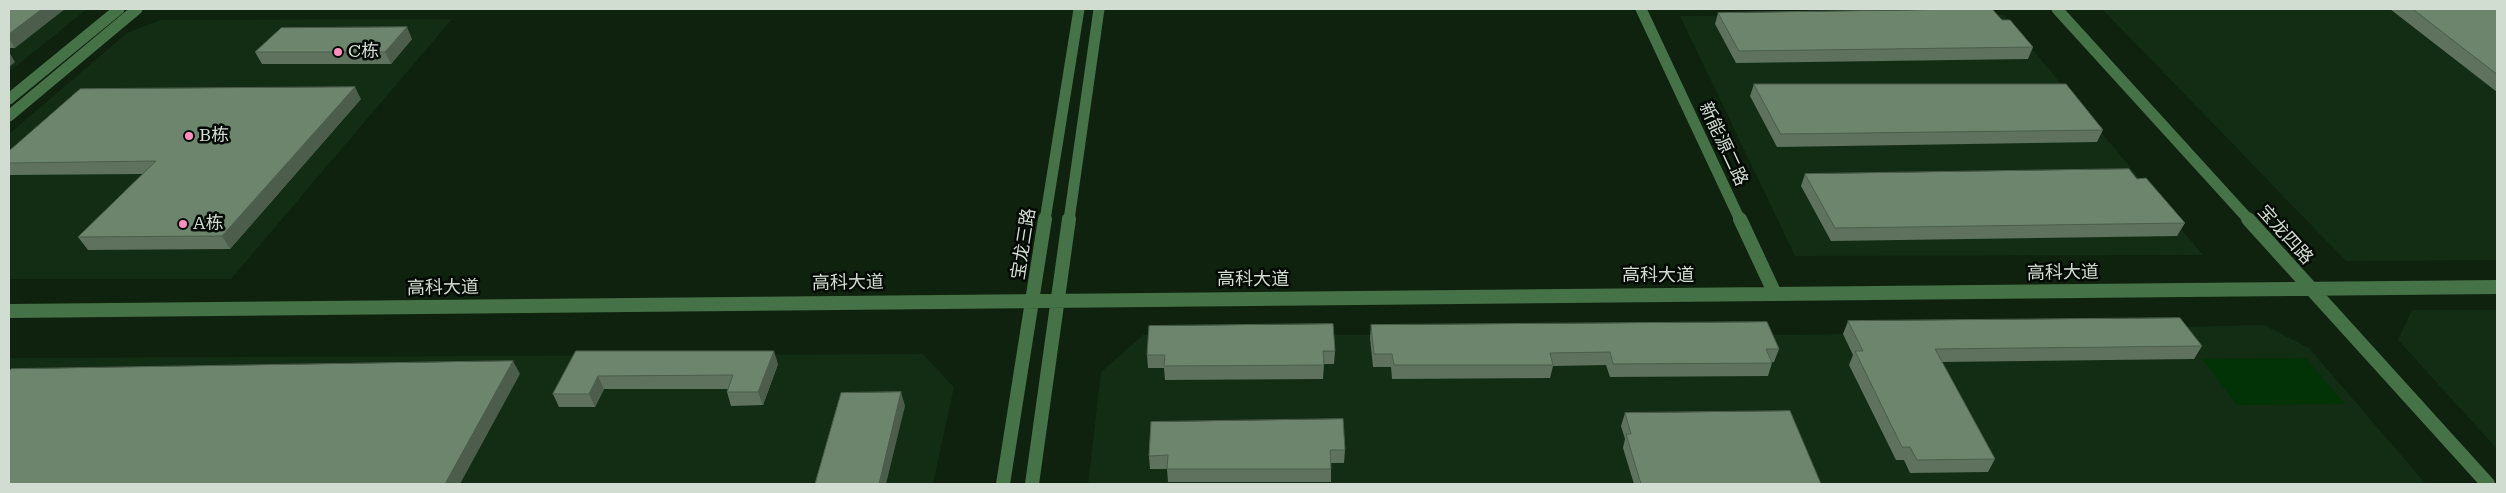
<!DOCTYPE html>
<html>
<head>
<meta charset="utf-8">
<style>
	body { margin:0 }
	#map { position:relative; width:2506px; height:493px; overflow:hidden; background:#0e220e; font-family:"Roboto Serif",serif }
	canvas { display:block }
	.frame { position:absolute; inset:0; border:10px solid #d0ddd0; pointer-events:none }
</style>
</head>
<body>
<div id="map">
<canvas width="2506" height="493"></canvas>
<div class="frame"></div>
</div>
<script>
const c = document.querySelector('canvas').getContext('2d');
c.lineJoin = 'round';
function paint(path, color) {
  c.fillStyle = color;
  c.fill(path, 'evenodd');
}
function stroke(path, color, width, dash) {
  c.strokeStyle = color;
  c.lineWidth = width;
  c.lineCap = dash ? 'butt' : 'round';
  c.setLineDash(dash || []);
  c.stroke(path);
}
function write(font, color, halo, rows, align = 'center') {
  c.font = font + ' "Roboto Serif","Noto Sans SC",serif';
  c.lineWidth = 5;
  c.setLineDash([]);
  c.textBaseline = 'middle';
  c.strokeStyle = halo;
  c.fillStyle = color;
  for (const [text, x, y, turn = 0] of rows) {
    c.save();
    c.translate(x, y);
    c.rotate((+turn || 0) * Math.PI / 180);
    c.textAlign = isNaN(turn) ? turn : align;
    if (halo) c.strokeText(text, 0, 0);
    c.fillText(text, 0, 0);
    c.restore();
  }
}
paint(new Path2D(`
	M9 9H87L9 72Z
	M2102 9H2497V260L2346 261Z
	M2004 15 2203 255 1795 256 1680 16Z
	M452 19 231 279H9V134L127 33 160 20Z
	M2412 310H2497V449L2398 340Z
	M2264 325 2309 348 2426 484H1088L1101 372 1143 335H1791Z
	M923 354 954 387 933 484H9V358Z`), '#132c14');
paint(new Path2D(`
	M2306 358 2345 404 2237 405 2202 359Z`), '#013307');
stroke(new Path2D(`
	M1641 9 1740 220
	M2057 9 2249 220
	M9 99 119 9
	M9 116 137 9
	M1045 220 1079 9
	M1069 220 1099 9`), '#467247', 11);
stroke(new Path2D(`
	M1740 219 1775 294
	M2248 219 2488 484
	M9 311 2497 287
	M1003 484 1045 219
	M1032 484 1069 219`), '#467247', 14);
paint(new Path2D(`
	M9 9 15 48H9Z
	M2390 9H2497V92Z
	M1718 13 2002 20 2033 47 2028 59 1736 63 1715 24Z
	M412 39 391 64H262L255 52Z
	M1754 84 2103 130 2097 142 1777 147 1750 96Z
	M361 99 230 249 88 250 78 237 143 174 9 175V151Z
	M1805 174 2137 179 2185 223 2177 236 1831 241 1801 186Z
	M1848 321 2202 346 2194 359 1942 362 1995 459 1988 472 1910 473 1904 460H1896L1849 365 1853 355 1843 334Z
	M1371 325 1779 349 1774 362H1772V363L1768 376 1610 377 1606 365 1553 366 1550 378 1392 379 1391 367H1373L1370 338Z
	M576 351 778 364 763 405 731 406 727 392 728 389H604L595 407H559L553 394Z
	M1335 351 1334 364H1324L1323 379 1165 380 1164 368H1148L1147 355Z
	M1625 413 1821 484H1634L1623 448 1625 439 1621 426Z
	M1151 422 1345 450 1344 463H1331V482H1168L1167 469H1150L1149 456Z`), '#5e725e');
paint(new Path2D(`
	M42 9H65L15 48 9 39V34Z
	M407 27 412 39 391 64 385 52Z
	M9 52 15 62 9 67Z
	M355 87 361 99 230 249 222 236Z
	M774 351 778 364 763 405 758 392Z
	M513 361 520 374 460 484H445Z
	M598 376 604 389 595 407 589 394Z
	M901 392 905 406 886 484H879Z`), '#4c5d4c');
const building = new Path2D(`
	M9 9H42L9 34Z
	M1992 9 2002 20H2010L2033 47 1739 51 1718 13Z
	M2413 9H2497V74Z
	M407 27 385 52H255L281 28Z
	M1754 84H2066L2103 130 1781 134Z
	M355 87 222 236 78 237 156 161 9 163V151L80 89Z
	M2129 169 2137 179 2146 178 2185 223 1835 228 1805 174Z
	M2180 318 2202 346 1935 349 1995 459 1917 460 1910 447H1902L1855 351H1863L1848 321Z
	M1767 322 1779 349H1766L1772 363 1613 364 1610 352 1550 353 1553 365H1394L1392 354H1374L1371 325Z
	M1333 324 1335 351H1323L1324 365 1164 366 1165 355H1147L1149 326Z
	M576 351H774L758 392H727L733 375 598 376 589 394H553Z
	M513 361 445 484H9V371L11 369Z
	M901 392 879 484H815L841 393Z
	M1790 411 1821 484H1641L1626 434H1631L1625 413Z
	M1343 419 1345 450H1330L1331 469H1167L1168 455 1149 456 1151 422Z`);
paint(building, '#6d856d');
stroke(building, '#4c5d4c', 1);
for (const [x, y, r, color] of [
	[338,52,5,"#fe8ebd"],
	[189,136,5,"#fe8ebd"],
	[183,224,5,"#fe8ebd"]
]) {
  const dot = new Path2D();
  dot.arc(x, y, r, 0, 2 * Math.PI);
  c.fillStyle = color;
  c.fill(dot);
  stroke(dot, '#030903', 2);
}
write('18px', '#d0ddd0', '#030903', [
	["C栋",348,52],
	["B栋",199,136],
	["A栋",193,224]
], 'left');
write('18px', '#d0ddd0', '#030903', [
	["新能源二路",1723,144,65],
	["宝龙四路",2285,235,48],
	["宝龙三路",1024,244,-81],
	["高科大道",2063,273,-1],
	["高科大道",1658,276],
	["高科大道",1253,280],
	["高科大道",848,283,-1],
	["高科大道",443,288,-1]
]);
</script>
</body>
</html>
